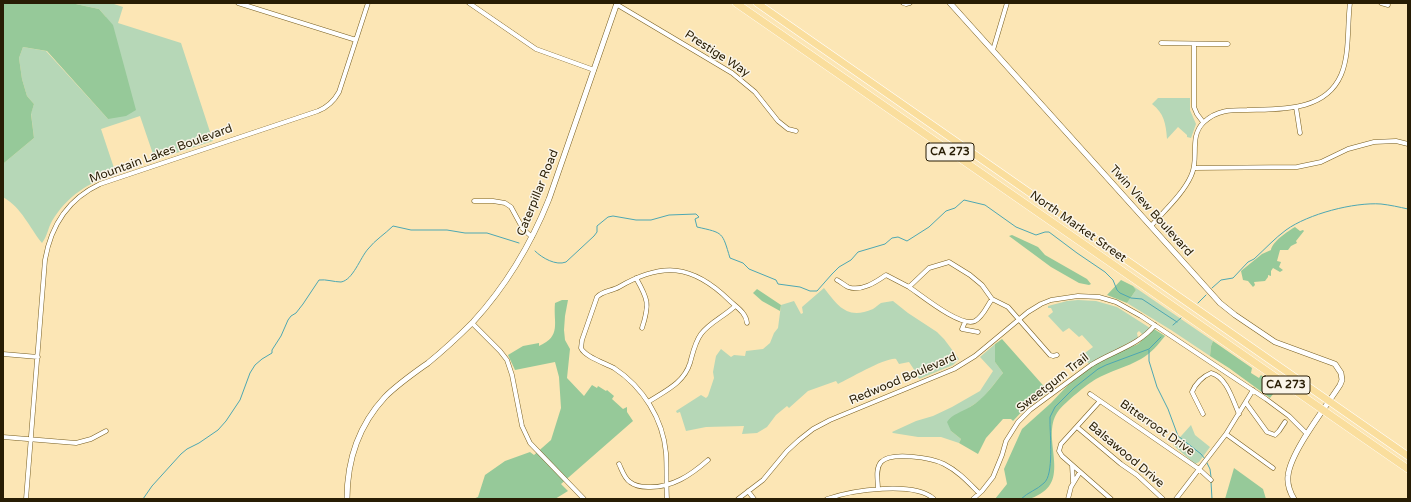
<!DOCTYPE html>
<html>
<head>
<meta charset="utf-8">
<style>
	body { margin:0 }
	#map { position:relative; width:1411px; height:502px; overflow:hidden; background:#fce6b5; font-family:"Varela Round",sans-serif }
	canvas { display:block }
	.frame { position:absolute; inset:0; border:4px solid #281d04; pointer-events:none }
</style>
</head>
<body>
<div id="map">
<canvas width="1411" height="502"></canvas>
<div class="frame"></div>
</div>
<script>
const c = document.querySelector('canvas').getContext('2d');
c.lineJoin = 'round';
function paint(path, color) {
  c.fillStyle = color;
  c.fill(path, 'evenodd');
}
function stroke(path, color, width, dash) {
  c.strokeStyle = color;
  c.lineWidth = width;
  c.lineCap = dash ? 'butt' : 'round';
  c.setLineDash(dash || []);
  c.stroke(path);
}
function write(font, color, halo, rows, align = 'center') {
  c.font = font + ' "Varela Round",sans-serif';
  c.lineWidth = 3;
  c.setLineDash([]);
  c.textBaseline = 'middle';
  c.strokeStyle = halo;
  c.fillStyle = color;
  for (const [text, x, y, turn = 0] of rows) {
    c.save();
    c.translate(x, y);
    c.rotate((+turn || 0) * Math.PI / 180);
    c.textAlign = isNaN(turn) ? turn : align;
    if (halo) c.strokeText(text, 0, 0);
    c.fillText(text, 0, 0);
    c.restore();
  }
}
paint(new Path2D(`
	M71 3H111L123 7 118 23 181 43 213 141 155 160 140 116 101 129 116 174C89 182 67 196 52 221 48 228 47 237 42 243 29 227 22 208 3 197L4 163 34 138 31 113 34 104 27 96 22 79 19 58 23 47 46 51 108 119 106 17 99 9Z
	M1158 98H1190V110L1196 124 1191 138 1187 137V135L1178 127 1167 139C1166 124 1164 113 1152 104Z
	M1133 286 1213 341 1211 346 1210 356 1171 330 1127 303 1136 290Z
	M824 288C838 306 847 320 873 309 876 307 878 305 881 303 884 302 889 302 893 301L908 313 937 332 944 339 959 359 953 365 919 379 915 371 909 362 899 364 896 359C886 357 849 379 838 384L836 381 808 391 789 408 787 406 776 415 767 427 757 433 742 434 744 426 706 427 686 431 680 412 677 413 676 411 701 395 706 398 708 396 714 378 713 372 716 356 721 349 731 357 734 355 745 356 746 351 763 349 770 343 774 333 778 328 781 305 794 301 801 314 803 313 802 307Z
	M1078 300 1096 301 1117 307 1150 328 1143 335 1139 331 1137 333 1138 338 1089 364 1082 355 1093 347 1082 335 1079 337 1069 328 1063 332 1048 316 1053 312 1051 308H1048V306L1067 301Z
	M995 344V362L1003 373 982 399 970 407 951 431 961 439 959 443 941 437H918L893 433 892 432 916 421 933 416 952 407 980 391 993 371 980 357Z
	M1191 425 1195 435 1210 447 1199 462 1195 464 1173 445Z`), '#b6d7b7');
paint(new Path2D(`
	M3 3H71L99 9 113 25 136 110 126 116 108 119 47 51 23 47 19 58 22 79 27 96 34 104 31 114 34 138 4 163 3 174Z
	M1295 227 1300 231 1303 230 1304 231 1296 241 1297 243 1291 246 1288 250H1280L1277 261 1281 262 1279 267 1283 270 1280 272 1273 268 1271 271V276L1268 275V277L1265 281 1254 282 1255 285 1253 287 1248 281 1243 280 1241 271 1262 254 1271 250C1272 242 1288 231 1295 227Z
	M1012 235 1038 247 1045 255 1087 279 1091 284 1089 285 1079 283 1051 267 1009 236Z
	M1121 280 1133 286 1136 290 1127 303 1107 295Z
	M757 289 781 305 780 311 762 301 753 293Z
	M562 300H568L565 316 564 330 565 340 570 349 567 378 584 396 592 385 597 388 598 386 606 391 607 390 614 396 612 399 623 409 627 407V412L633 421 561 484 568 491 555 499H473L478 497 485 475 505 461 530 452 534 455 551 440 561 408 559 377 555 362 515 370 508 355 523 346 539 343V346C562 336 553 323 555 303Z
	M1154 329 1165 336C1158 345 1151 353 1141 359 1127 367 1110 371 1096 379 1086 385 1067 401 1059 410 1039 435 1071 477 1040 494 1036 496 1033 498 1029 499 1018 501 1006 499 995 499L1007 484 1004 469 1022 429 1051 403 1068 385 1092 366 1101 360 1138 344Z
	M1002 339 1049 392 1029 404 1013 421 1011 419H1003L986 438 978 454 959 443 961 439 951 431 947 422C952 414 962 412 970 407 984 399 993 385 1003 373L995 362V344Z
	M1213 341 1252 368 1251 373 1259 378 1261 375 1275 387 1277 389 1270 398 1229 368 1210 356 1211 346Z
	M1234 468 1263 489 1266 499H1225Z`), '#96c999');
stroke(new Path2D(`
	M535 251C542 258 556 266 566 262L594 236 597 232V226L608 217 613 216 636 220H651L669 215 696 214 699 217 695 219 697 227C724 233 722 232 730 258L743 263 749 269 776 280 778 284 800 287 810 291H817L832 274 839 267 851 260 858 252 885 244 892 238 898 237 907 241 929 227 946 211 955 208 964 200 985 205 1016 227 1036 235 1045 232H1049L1077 253 1105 272 1113 280 1117 290 1120 293 1131 298 1142 299 1177 322
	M1212 288 1221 280 1233 278 1248 262 1254 259C1265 249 1275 238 1286 230 1308 214 1354 202 1381 204 1390 205 1399 207 1408 209
	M1198 303 1206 295
	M1173 325 1181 318
	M1149 350V361L1157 387 1168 409 1178 436 1201 454 1205 459
	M1206 461 1210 469 1211 477
	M1211 482 1212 499
	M143 499 152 486 181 454 187 449 199 443 218 430 226 421 240 400 250 373 255 365 262 359 272 353V350L281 336 288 320 291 316 296 313 303 304 319 280C326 279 334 282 341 282 353 280 360 258 368 249 375 240 385 234 393 226L411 230H447L465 233H487L519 243
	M1021 499C1028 492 1037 490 1044 483 1054 475 1050 435 1050 422V417L1055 407 1074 388 1098 369 1106 365 1149 349 1161 337`), '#4da7b2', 1);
const minor = new Path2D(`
	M238 3 356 40
	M469 3 536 49 594 70
	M903 3 906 4 910 3
	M1381 3 1388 5
	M616 4 732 73 755 92 778 121 788 129 796 131
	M1161 43 1228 44
	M1194 45V107L1197 114 1203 122
	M993 50 1007 3
	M1296 107 1300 133
	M1194 168 1297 167 1321 162 1348 149 1374 142 1396 141 1408 144
	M474 201H493L505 203 511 207 523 229 532 237
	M1151 226C1164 211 1183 194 1191 176 1200 159 1188 137 1204 122 1217 110 1230 110 1247 110 1280 109 1325 112 1341 75 1350 54 1347 26 1350 3
	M636 278C648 299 650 304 642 328
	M837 280C841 282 844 285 848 287 861 292 876 282 886 275L909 287 929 268 949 262 970 275 982 285 992 299 1008 307 1050 355 1053 356 1057 355
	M909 287C921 295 961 328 975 321 983 317 987 306 992 299
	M965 322 962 329 978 332
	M472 323 500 351 507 360 512 375 522 426 530 443 584 499
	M3 354 38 357
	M1090 394 1199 469 1211 480
	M1100 401 1061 444 1059 451 1062 456 1111 499
	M648 402C665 391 684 383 690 363 693 352 695 342 701 334 710 322 725 316 735 306
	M1246 403 1267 432 1275 435 1279 431 1285 422
	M1203 414 1192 392C1195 384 1203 376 1211 373 1227 377 1233 401 1239 414
	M1077 427 1121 464 1137 475 1163 499
	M1226 434 1273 468
	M3 437 76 443 91 439 106 431
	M619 464C622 470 624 478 630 482 635 486 642 487 648 487 672 488 691 475 708 460
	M1072 465 1073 482
	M878 489C878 481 875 469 881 462 891 451 932 458 944 464 958 471 968 482 979 493
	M748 491 754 499
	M26 499 45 260C51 225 68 199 100 184L318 111C328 107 334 101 339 92L368 3
	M667 499C666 484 667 468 666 453 663 419 643 387 614 368 605 363 585 357 581 348L582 340 597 297C602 291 612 291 619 287 662 262 692 264 729 300 736 307 746 312 747 323
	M738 499 763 480 787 451 799 440 813 429 830 420 954 369 975 356 1028 312 1041 304 1051 300 1078 296 1099 297 1116 302 1141 316 1266 399 1289 416 1307 434
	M827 499C852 490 914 481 934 499
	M973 499 982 491 993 477 1002 455 1006 441 1018 422 1030 410 1091 365C1113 351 1138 346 1155 325
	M1068 499 1071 487 1080 472
	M1176 499 1226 434 1253 390`);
const tertiary = new Path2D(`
	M950 3 1220 303 1235 315 1275 342 1335 364 1341 373 1342 380 1340 385C1326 407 1290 452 1288 476 1287 484 1290 492 1294 499
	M347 499C347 461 359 425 385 397 398 384 414 373 428 363 444 350 459 336 473 322 506 286 531 244 549 199L617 3`);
const primary = new Path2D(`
	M736 3 1408 469
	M757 3 1408 456`);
stroke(minor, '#775e21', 5);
stroke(tertiary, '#775e21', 6);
stroke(primary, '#fff', 8);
stroke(minor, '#fff', 4);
stroke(tertiary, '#fff', 5);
stroke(primary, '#fade9d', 7);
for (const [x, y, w] of [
	[950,152,48],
	[1286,385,48]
]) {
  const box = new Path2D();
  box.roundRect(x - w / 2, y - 9, w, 18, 3);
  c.fillStyle = '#faf5e9';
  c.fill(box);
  stroke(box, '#281d04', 1);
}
write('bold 11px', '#281d04', null, [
	["CA 273",950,152],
	["CA 273",1286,385]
]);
write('12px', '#281d04', '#faf5e9', [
	["Prestige Way",717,54,33],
	["Mountain Lakes Boulevard",161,154,-20],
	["Caterpillar Road",538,193,-68],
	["Twin View Boulevard",1151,211,48],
	["North Market Street",1078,227,35],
	["Redwood Boulevard",903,379,-23],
	["Sweetgum Trail",1053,383,-38],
	["Bitterroot Drive",1157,428,35],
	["Balsawood Drive",1126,455,40]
]);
</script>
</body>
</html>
